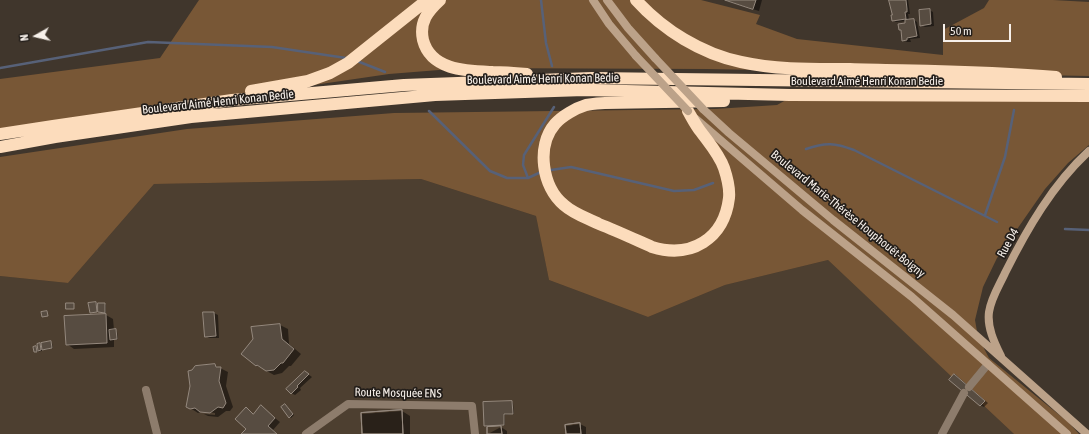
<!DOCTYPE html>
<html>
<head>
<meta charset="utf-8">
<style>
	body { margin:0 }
	#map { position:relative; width:1089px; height:434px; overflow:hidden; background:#40362c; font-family:"Asap Condensed",sans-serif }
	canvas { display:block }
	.north { position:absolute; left:16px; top:16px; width:40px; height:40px; -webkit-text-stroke:3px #231e1a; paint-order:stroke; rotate:262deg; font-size:11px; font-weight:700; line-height:16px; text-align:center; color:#f7f0ea }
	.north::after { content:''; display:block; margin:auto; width:14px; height:18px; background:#f7f0ea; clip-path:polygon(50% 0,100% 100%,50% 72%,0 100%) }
	.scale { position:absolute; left:943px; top:24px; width:68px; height:18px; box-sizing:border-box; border:2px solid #f7f0ea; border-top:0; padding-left:5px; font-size:12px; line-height:14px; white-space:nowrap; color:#f7f0ea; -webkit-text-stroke:3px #231e1a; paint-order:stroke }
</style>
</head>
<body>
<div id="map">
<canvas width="1089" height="434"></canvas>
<div class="north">N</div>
<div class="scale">50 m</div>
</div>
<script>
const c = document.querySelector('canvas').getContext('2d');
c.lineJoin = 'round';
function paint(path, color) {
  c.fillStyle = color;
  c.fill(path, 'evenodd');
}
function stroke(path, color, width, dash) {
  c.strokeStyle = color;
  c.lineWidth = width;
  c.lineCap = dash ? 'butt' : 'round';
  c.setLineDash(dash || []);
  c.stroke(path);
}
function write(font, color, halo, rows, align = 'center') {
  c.font = font + ' "Asap Condensed",sans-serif';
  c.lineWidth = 3.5;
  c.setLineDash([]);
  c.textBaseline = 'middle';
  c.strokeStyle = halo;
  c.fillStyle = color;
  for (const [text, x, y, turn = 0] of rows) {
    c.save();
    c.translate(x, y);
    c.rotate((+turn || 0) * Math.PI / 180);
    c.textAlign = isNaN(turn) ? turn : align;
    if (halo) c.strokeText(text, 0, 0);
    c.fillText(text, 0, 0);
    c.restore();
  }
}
paint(new Path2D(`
	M421 179 536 216 549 280 648 317 725 285 828 260 952 376 954 374 985 401 982 404 1014 434H0V276L68 283 154 184Z`), '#4d3f30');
paint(new Path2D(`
	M199 0H701L760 15 756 24 797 39 943 55V30L984 8 989 0H1053L1089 2V76L706 69 464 68 389 74 0 131V79L160 58Z
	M786 100H1089V145L1068 163 1045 189 997 258 983 287 975 320 978 337 989 358 1068 422 1079 434H1014L982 404 984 400 955 374 952 377 828 260 725 285 648 317 549 280 536 216 421 179 154 184 68 283 0 276V157L187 129 394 113 715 109 777 105Z`), '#785736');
paint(new Path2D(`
	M723 0H762L759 11Z
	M890 0H908L910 14H908L909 20H914L917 22 920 38 910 39 911 42H907L903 40 906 24V21L896 22 893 20V16Z
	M929 10 933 12 934 26 925 27 921 25Z
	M96 303H97L98 308 105 304 106 305V313H101L103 312 102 310 91 312Z
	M204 313H214L218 315 219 338H209L206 336Z
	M106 315 113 319 114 330 117 331 118 339 114 340V347L74 349 67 344Z
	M280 325 288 329 289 344 301 354 291 366H289L282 373 274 375 256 365 252 328Z
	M51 342 52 343 53 348 45 350 42 348V351L35 352 34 347H38L40 344 43 346Z
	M214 365 228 372 226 386 233 407 230 411H226L218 417 208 416 204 414 215 415V413L201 411V412L198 413 187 406Z
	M305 372 312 377 300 388 301 390 295 395 291 393Z
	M955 375 988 403 984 407 980 405Z
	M512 402 513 403 514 414 505 415V425L486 426Z
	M286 405 294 415 291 418 290 417Z
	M261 407 280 422 273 430 277 434H243L247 429 246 409 254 415Z
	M402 411 410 416V434H363L362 414Z
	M580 424 586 427V434H567L566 426Z
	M501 427 507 431V434H488Z`), '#0007');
stroke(new Path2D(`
	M541 0 546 43 552 66
	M357 61 385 72
	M0 68 148 42 272 47 346 58
	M429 111 490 171 507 178H528L541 172
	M806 149C826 142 835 143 854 150L997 222
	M551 170 571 167 674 191 694 190 713 183
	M528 178 523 165 524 155 554 107
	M985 215 1005 157 1014 110
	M1065 229 1089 230`), '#576178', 2.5);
const building = new Path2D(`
	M725 0H756L753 9Z
	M889 0H906L907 9V12H905L906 19 892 21 891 15H892Z
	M930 9 931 24 920 26 919 10Z
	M914 19 917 36 907 38V40L902 41 901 30H899L898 24 905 23V20Z
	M96 302 97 312 90 313 88 303Z
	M66 303H74V309H66Z
	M98 303H105V313L98 312Z
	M47 311 48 316 42 317 41 312Z
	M203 312H214L216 336 205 337Z
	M106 314 107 343 66 345 64 316Z
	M280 324 282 339 294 349 283 363H281L274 370 266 371 257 365 256 366 241 354 253 339 251 327Z
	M116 329 117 339 110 340 109 330Z
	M51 341 52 348 42 350 41 343Z
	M40 343 41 350 38 351 37 344Z
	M36 346 37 352H34L33 347Z
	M215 364 216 367H221L219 381 226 403 223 408 218 407 210 413 200 412 195 408 190 409 186 407 190 386 188 371 192 370 195 366Z
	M305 371 309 374 297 386 298 387 291 394 286 389Z
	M954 374 985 401 980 406 949 380Z
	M512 401 513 414H504V425L484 426 483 402Z
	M285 404 293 414 289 418 281 407Z
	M261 405 275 418 268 426 277 434H241L246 429 235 419 246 407 253 414Z
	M402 410 403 434H362L361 413Z
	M402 410 403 434H362L361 413Z
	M580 423 581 434H566L565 425Z
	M580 423 581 434H566L565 425Z
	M501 426 502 434H487V427Z
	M501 426 502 434H487V427Z`);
paint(building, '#574c41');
stroke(building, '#94887d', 1);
stroke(new Path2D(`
	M969 387 988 364
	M146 390 157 434
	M306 434 348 404 472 406 475 434
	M942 434 964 393`), '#8d7c6c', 8);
stroke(new Path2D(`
	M593 0 609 24 636 56
	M607 0 628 28 655 58
	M703 109 729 133 833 220 953 315 1087 434
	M696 119 802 210 912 297 1067 434
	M1001 356C994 342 987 327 989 312 991 298 999 286 1005 273 1027 229 1053 184 1089 151`), '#bca289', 8);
stroke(new Path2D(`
	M440 0C428 11 419 22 423 40 431 71 468 71 493 72 504 72 516 73 527 74
	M636 0C663 30 702 54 741 62 777 70 814 69 850 69 919 71 988 71 1056 77
	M251 91 308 81 330 73 348 63 427 0
	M688 111C692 118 696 126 701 132 709 143 719 154 724 168 727 177 730 188 729 198 724 239 691 259 652 247 634 239 617 231 599 224 587 218 574 214 564 205 542 187 536 146 555 124 562 116 576 108 586 105 592 104 599 103 605 103L724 101
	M0 134 53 126 232 100 404 85 592 78 1089 84
	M0 147 55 137 191 117 435 95 584 90 790 95 1089 96`), '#fcdcbc', 12);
stroke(new Path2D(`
	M636 56 688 111
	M655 58 703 109`), '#bca289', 8);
write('12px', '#f7f0ea', '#231e1a', [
	["Boulevard Aimé Henri Konan Bedie",543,79,-1],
	["Boulevard Aimé Henri Konan Bedie",867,81],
	["Boulevard Aimé Henri Konan Bedie",218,102,-6],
	["Boulevard Marie-Thérèse Houphouët-Boigny",848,214,39],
	["Rue D4",1008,243,-61],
	["Route Mosquée ENS",398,393,1]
]);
</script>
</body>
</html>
